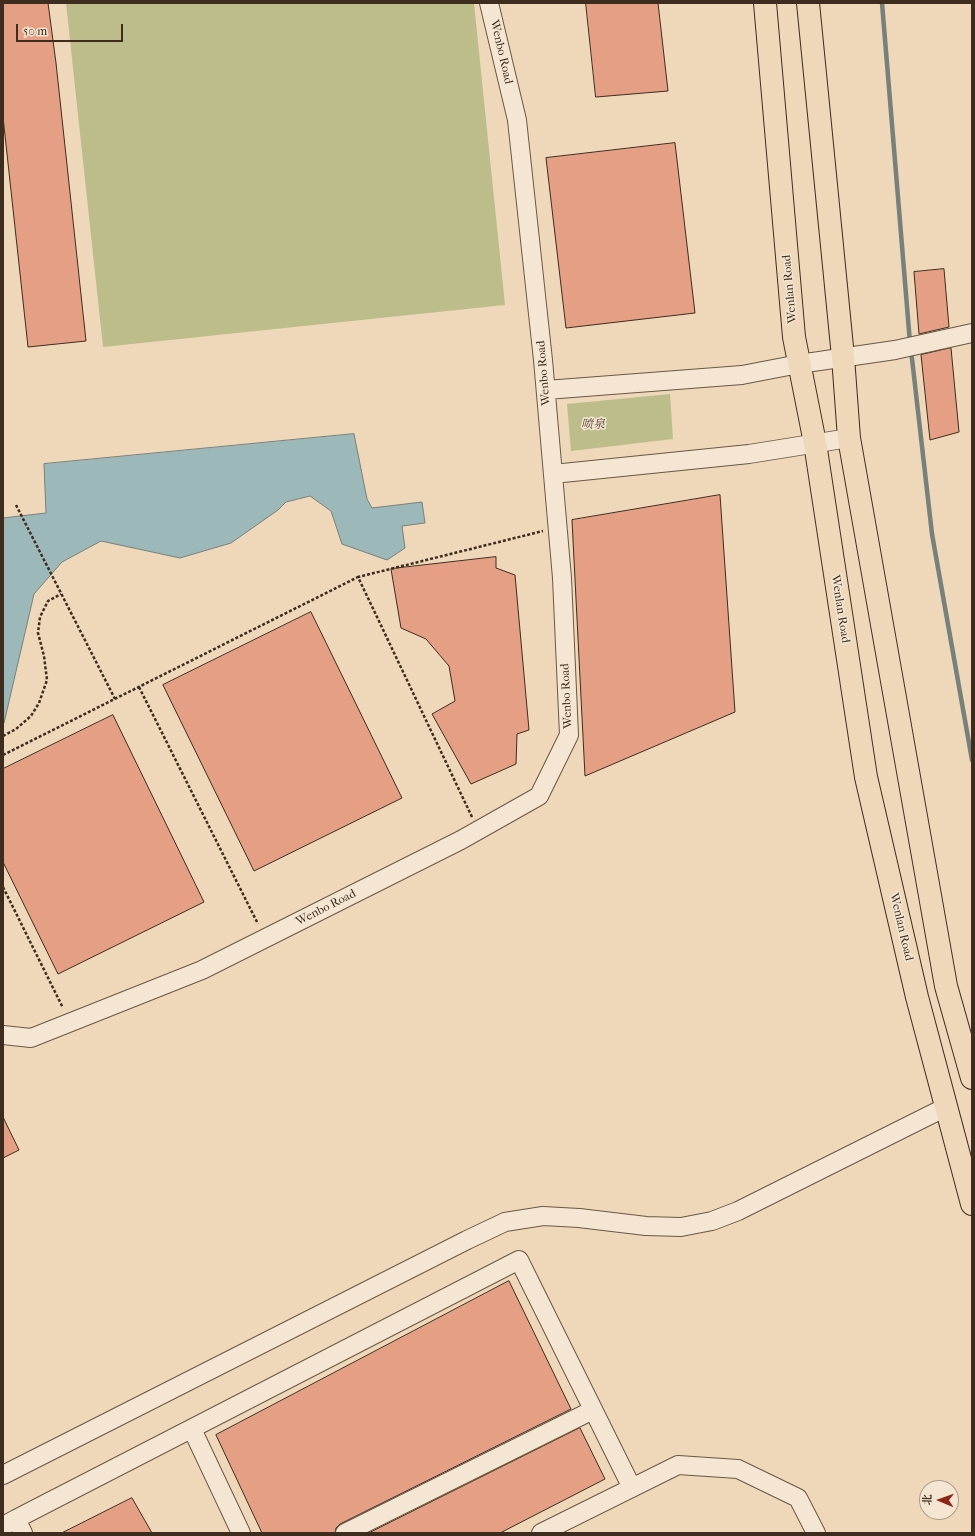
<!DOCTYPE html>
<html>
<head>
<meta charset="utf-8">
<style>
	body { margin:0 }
	#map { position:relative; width:975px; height:1536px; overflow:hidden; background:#eed8b9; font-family:"IM FELL French Canon","Noto Serif SC",serif }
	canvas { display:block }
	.frame { position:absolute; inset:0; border:4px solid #3e2c1e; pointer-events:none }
	.north { position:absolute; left:919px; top:1480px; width:40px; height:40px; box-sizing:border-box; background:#f4e6d2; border:1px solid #ab9c8a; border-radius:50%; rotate:272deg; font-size:11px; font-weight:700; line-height:16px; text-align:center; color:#3e2c1e }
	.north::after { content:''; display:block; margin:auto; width:14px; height:18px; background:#8f2418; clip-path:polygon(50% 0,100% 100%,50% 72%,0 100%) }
	.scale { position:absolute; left:16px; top:24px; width:107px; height:18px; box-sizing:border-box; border:2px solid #3e2c1e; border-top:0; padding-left:5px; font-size:12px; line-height:14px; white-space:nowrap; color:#3e2c1e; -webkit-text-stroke:3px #f4e6d2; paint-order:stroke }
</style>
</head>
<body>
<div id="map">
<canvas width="975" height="1536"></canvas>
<div class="frame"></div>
<div class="north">北</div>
<div class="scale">50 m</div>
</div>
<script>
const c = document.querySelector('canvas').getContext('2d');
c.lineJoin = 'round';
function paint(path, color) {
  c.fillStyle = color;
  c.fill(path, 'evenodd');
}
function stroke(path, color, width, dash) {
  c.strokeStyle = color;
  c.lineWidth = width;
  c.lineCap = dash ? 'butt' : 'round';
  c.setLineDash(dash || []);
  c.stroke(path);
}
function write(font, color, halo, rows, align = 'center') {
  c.font = font + ' "IM FELL French Canon","Noto Serif SC",serif';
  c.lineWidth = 3;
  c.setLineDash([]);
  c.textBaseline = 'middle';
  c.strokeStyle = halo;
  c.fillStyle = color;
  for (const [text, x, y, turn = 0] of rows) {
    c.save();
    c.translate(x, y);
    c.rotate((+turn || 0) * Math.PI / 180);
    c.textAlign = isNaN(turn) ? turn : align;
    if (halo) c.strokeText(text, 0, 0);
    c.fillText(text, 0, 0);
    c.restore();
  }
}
paint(new Path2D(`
	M66 3H474L505 305 103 347Z
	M670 394 673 439 571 451 567 404Z`), '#bdbd8c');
const water = new Path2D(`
	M354 434 367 499 372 508 422 502 425 523 402 526 405 548 387 560 342 544 331 511 310 496 286 502 278 510 231 543 180 558 101 541 62 562 34 594 4 723 3 722V518L46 513 44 464Z`);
paint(water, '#9db8b9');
stroke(water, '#77807b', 1);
stroke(new Path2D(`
	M882 3 910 343
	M911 350 932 534 972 760`), '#77807b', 4.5);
const building = new Path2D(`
	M3 3H48L56 63 86 341 28 347 3 117Z
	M586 3H658L668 91 596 97Z
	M675 143 695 313 566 328 546 158Z
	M944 269 949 327 919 334 914 272Z
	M951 348 959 432 930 440 921 355Z
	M720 495 735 712 585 776 572 520Z
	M496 557V568L515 575 529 730 517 734 516 764 471 784 432 714 455 701 449 666 426 639 401 628 391 569Z
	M311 612 402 798 254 871 163 685Z
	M113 715 204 902 58 974 3 862V769Z
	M3 1117 19 1150 3 1158Z
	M509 1281 571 1409 340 1524 336 1528 335 1533H262L216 1435Z
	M580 1428 605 1479 500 1533H369Z
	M132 1498 152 1533H62Z`);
paint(building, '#e49f85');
stroke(building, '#3e2c1e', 1);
const minor = new Path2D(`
	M546 390 742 375 799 364 895 350 972 333
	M553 474 749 454 849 438
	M3 1035 31 1038 202 970 461 840 539 796 569 735 562 578 543 360 517 120 489 3
	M192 1429 241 1533
	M3 1475 467 1240 505 1222 543 1216 579 1218 646 1226 681 1227 712 1221 738 1211 946 1107
	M16 1519 519 1260 632 1488
	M3 1526 16 1519 23 1533
	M345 1533 593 1410
	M541 1533 678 1465 738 1469 798 1498 816 1533`);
const major = new Path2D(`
	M765 3 794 337 815 443 866 777 917 997 972 1204
	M808 3 843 357 849 438 946 986 972 1078`);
stroke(minor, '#6a5745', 20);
stroke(major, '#3e2c1e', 24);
stroke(new Path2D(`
	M16 505 115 699
	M139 687 258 924
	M3 736 16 729 31 716 39 703 47 680 44 656 38 633 40 617 48 601 61 594
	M3 755 358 577
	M472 817 358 577 543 531
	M3 887 63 1008`), '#3e2c1e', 2.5, [3, 2]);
stroke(minor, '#f4e6d2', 18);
stroke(major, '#eed8b9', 22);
write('12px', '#3e2c1e', '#f4e6d2', [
	["Wenbo Road",501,52,77],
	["Wenlan Road",790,289,-95],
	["Wenbo Road",544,373,-95],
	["Wenlan Road",840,609,81],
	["Wenbo Road",567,696,-93],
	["Wenbo Road",326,908,-27],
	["Wenlan Road",901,927,77]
]);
write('italic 12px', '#574934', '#f4e6d2', [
	["喷泉",593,425]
]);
</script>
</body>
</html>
